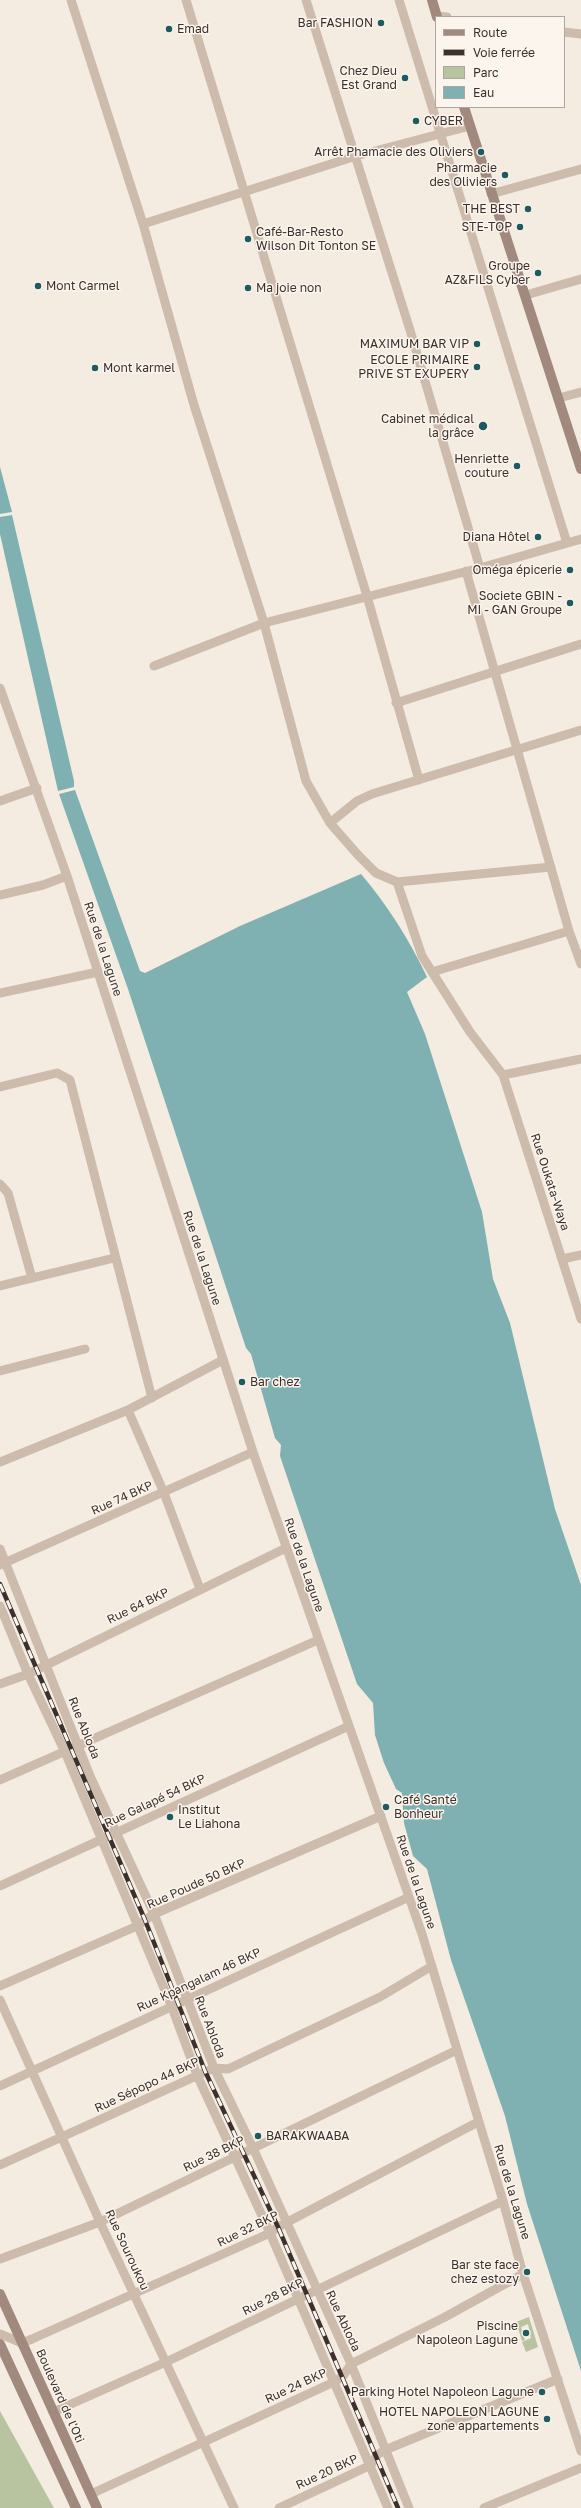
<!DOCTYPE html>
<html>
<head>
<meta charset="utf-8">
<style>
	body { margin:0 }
	#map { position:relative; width:581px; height:2508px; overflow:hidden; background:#f4ebe1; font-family:"Golos Text",sans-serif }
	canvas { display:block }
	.legend { position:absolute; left:435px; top:16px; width:130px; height:92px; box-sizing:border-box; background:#fbf5ee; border:1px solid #aea6a0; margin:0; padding:5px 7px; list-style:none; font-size:12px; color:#3b302b }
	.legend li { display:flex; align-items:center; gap:8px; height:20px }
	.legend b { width:20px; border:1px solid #aea6a0 }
</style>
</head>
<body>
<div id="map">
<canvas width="581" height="2508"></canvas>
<ul class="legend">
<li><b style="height:5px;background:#a18a7d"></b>Route</li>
<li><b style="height:5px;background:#3b302b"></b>Voie ferrée</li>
<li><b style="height:11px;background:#b8c4a0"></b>Parc</li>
<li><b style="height:11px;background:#7fb0b2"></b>Eau</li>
</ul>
</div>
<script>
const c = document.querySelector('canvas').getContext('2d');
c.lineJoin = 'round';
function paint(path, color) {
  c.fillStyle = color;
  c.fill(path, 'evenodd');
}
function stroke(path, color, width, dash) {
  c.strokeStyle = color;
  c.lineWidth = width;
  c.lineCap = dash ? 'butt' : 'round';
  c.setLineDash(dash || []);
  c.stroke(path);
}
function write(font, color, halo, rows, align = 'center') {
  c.font = font + ' "Golos Text",sans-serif';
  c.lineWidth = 3;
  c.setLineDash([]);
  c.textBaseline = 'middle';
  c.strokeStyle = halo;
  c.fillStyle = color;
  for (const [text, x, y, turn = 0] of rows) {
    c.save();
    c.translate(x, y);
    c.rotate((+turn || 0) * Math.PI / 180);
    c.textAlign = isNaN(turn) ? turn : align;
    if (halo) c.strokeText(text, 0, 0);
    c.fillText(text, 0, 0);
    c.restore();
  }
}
paint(new Path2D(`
	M529 2317 538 2347 526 2352 522 2342 531 2338 528 2324 521 2327 525 2340 522 2341 516 2322Z
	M0 2411 54 2508H0Z`), '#b8c4a0');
paint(new Path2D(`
	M0 467 12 512 0 514Z
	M12 515 74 781V787L58 791 0 534V517Z
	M75 790 140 971 145 973 240 926 361 874C388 906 409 939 427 977L407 992 425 1034 482 1212 493 1279 510 1323 555 1509 581 1585V2371L527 2204 505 2116 451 1960 427 1869 413 1856 404 1823 402 1793 396 1789 384 1763 375 1735 373 1703 357 1684 280 1456 281 1445 275 1438 251 1354 246 1348 128 989 59 794Z`), '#7fb0b2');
stroke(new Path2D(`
	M71 0 143 224 194 405 264 623 306 781 330 823 358 855 376 873 397 882 422 956 470 1032 503 1075 581 1319
	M186 0 367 596 419 780
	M306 0 410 330 480 568
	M399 0 567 543
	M436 16 447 17
	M564 32 581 34
	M491 194 581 169
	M143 224 356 156 470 126
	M526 295 581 279
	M559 398 581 392
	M466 571 569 931 581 964
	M154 666 264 623 480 568 581 539
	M0 688 67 876 253 1452 422 1934 503 2201 523 2274 581 2451
	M396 703 581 644
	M0 801 37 788
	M330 823 357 801 372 794 581 730
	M397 882 551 867
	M0 895 43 885 67 876
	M432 972 569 931
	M0 993 98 972
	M503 1075 581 1059
	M0 1087 57 1073 70 1080 152 1398
	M0 1184 8 1193 32 1278
	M562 1259 581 1255
	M0 1286 114 1258
	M0 1371 85 1349
	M128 1410 164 1493 200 1589
	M0 1462 128 1410 223 1360
	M0 1549 90 1776 154 1914 214 2068 253 2148 351 2364 409 2508
	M0 1565 253 1452
	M0 1606 28 1674 65 1752 171 2005 197 2075 270 2233 388 2508
	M0 1684 28 1674 286 1548
	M0 1780 318 1640
	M0 1886 349 1726
	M0 1986 137 1926 154 1914 381 1816
	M0 2000 100 2222 234 2508
	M0 2086 409 1897
	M0 2165 214 2068 228 2069 380 1997 432 1966
	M0 2259 100 2222 457 2050
	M0 2334 22 2343 32 2339 270 2233 278 2227 478 2122
	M53 2412 166 2362 503 2201
	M91 2494 334 2382 343 2376 351 2364 445 2317 523 2274
	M279 2508 371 2465 377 2455 385 2450 558 2379
	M484 2508 581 2468`), '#cdbbac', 9);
stroke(new Path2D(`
	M432 0 437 17
	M464 107 581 469
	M0 2294 97 2508
	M0 2344 76 2508`), '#a18a7d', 10);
const rail = new Path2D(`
	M0 1584 145 1920 205 2071 278 2227 398 2508`);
stroke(rail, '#3b302b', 4.5);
stroke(rail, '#fbf5ee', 3, [9]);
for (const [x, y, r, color] of [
	[381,23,4,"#1f5a5e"],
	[169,29,4,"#1f5a5e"],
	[405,78,4,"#1f5a5e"],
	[416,121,4,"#1f5a5e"],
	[481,152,4,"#1f5a5e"],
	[505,175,4,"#1f5a5e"],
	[528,209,4,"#1f5a5e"],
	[520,227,4,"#1f5a5e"],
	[248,239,4,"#1f5a5e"],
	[538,273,4,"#1f5a5e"],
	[38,286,4,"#1f5a5e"],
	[248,288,4,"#1f5a5e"],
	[477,344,4,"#1f5a5e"],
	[477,367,4,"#1f5a5e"],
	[95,368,4,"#1f5a5e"],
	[483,426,5,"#1f5a5e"],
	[517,466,4,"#1f5a5e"],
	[538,537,4,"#1f5a5e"],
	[570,570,4,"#1f5a5e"],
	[570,603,4,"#1f5a5e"],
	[242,1382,4,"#1f5a5e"],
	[386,1807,4,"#1f5a5e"],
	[170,1817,4,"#1f5a5e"],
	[258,2136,4,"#1f5a5e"],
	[527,2272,4,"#1f5a5e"],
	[526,2333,4,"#1f5a5e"],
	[542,2392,4,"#1f5a5e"],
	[547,2419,4,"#1f5a5e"]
]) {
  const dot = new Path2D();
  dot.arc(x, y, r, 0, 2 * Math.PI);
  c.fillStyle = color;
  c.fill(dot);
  stroke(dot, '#fbf5ee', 1.5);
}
write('12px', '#3b302b', '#fbf5ee', [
	["Bar FASHION",373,23],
	["Emad",177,29,"left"],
	["Chez Dieu",397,71],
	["Est Grand",397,85],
	["CYBER",424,121,"left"],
	["Arrêt Phamacie des Oliviers",473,152],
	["Pharmacie",497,168],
	["des Oliviers",497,182],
	["THE BEST",520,209],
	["STE-TOP",512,227],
	["Café-Bar-Resto",256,232,"left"],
	["Wilson Dit Tonton SE",256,246,"left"],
	["Groupe",530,266],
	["AZ&FILS Cyber",530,280],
	["Mont Carmel",46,286,"left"],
	["Ma joie non",256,288,"left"],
	["MAXIMUM BAR VIP",469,344],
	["ECOLE PRIMAIRE",469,360],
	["PRIVE ST EXUPERY",469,374],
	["Mont karmel",103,368,"left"],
	["Cabinet médical",474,419],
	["la grâce",474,433],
	["Henriette",509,459],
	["couture",509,473],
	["Diana Hôtel",530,537],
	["Oméga épicerie",562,570],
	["Societe GBIN -",562,596],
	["MI - GAN Groupe",562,610],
	["Bar chez",250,1382,"left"],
	["Café Santé",394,1800,"left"],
	["Bonheur",394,1814,"left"],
	["Institut",178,1810,"left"],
	["Le Liahona",178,1824,"left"],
	["BARAKWAABA",266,2136,"left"],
	["Bar ste face",519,2265],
	["chez estozy",519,2279],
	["Piscine",518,2326],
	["Napoleon Lagune",518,2340],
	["Parking Hotel Napoleon Lagune",534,2392],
	["HOTEL NAPOLEON LAGUNE",539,2412],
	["zone appartements",539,2426]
], 'right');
write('12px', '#3b302b', '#fbf5ee', [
	["Rue de la Lagune",103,949,72],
	["Rue Oukata-Waya",550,1182,72],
	["Rue de la Lagune",202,1258,72],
	["Rue 74 BKP",122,1498,-24],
	["Rue de la Lagune",304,1565,71],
	["Rue 64 BKP",138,1606,-26],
	["Rue Abloda",84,1728,68],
	["Rue Galapé 54 BKP",155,1801,-25],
	["Rue de la Lagune",416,1882,71],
	["Rue Poude 50 BKP",196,1884,-24],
	["Rue Kpangalam 46 BKP",199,1980,-25],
	["Rue Abloda",210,2027,69],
	["Rue Sépopo 44 BKP",147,2085,-25],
	["Rue 38 BKP",214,2154,-26],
	["Rue de la Lagune",512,2192,73],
	["Rue 32 BKP",248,2229,-26],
	["Rue Souroukou",127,2250,65],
	["Rue 28 BKP",273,2297,-27],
	["Rue Abloda",343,2321,65],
	["Rue 24 BKP",296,2386,-25],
	["Boulevard de l'Oti",60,2396,66],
	["Rue 20 BKP",327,2472,-25]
]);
</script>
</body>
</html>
